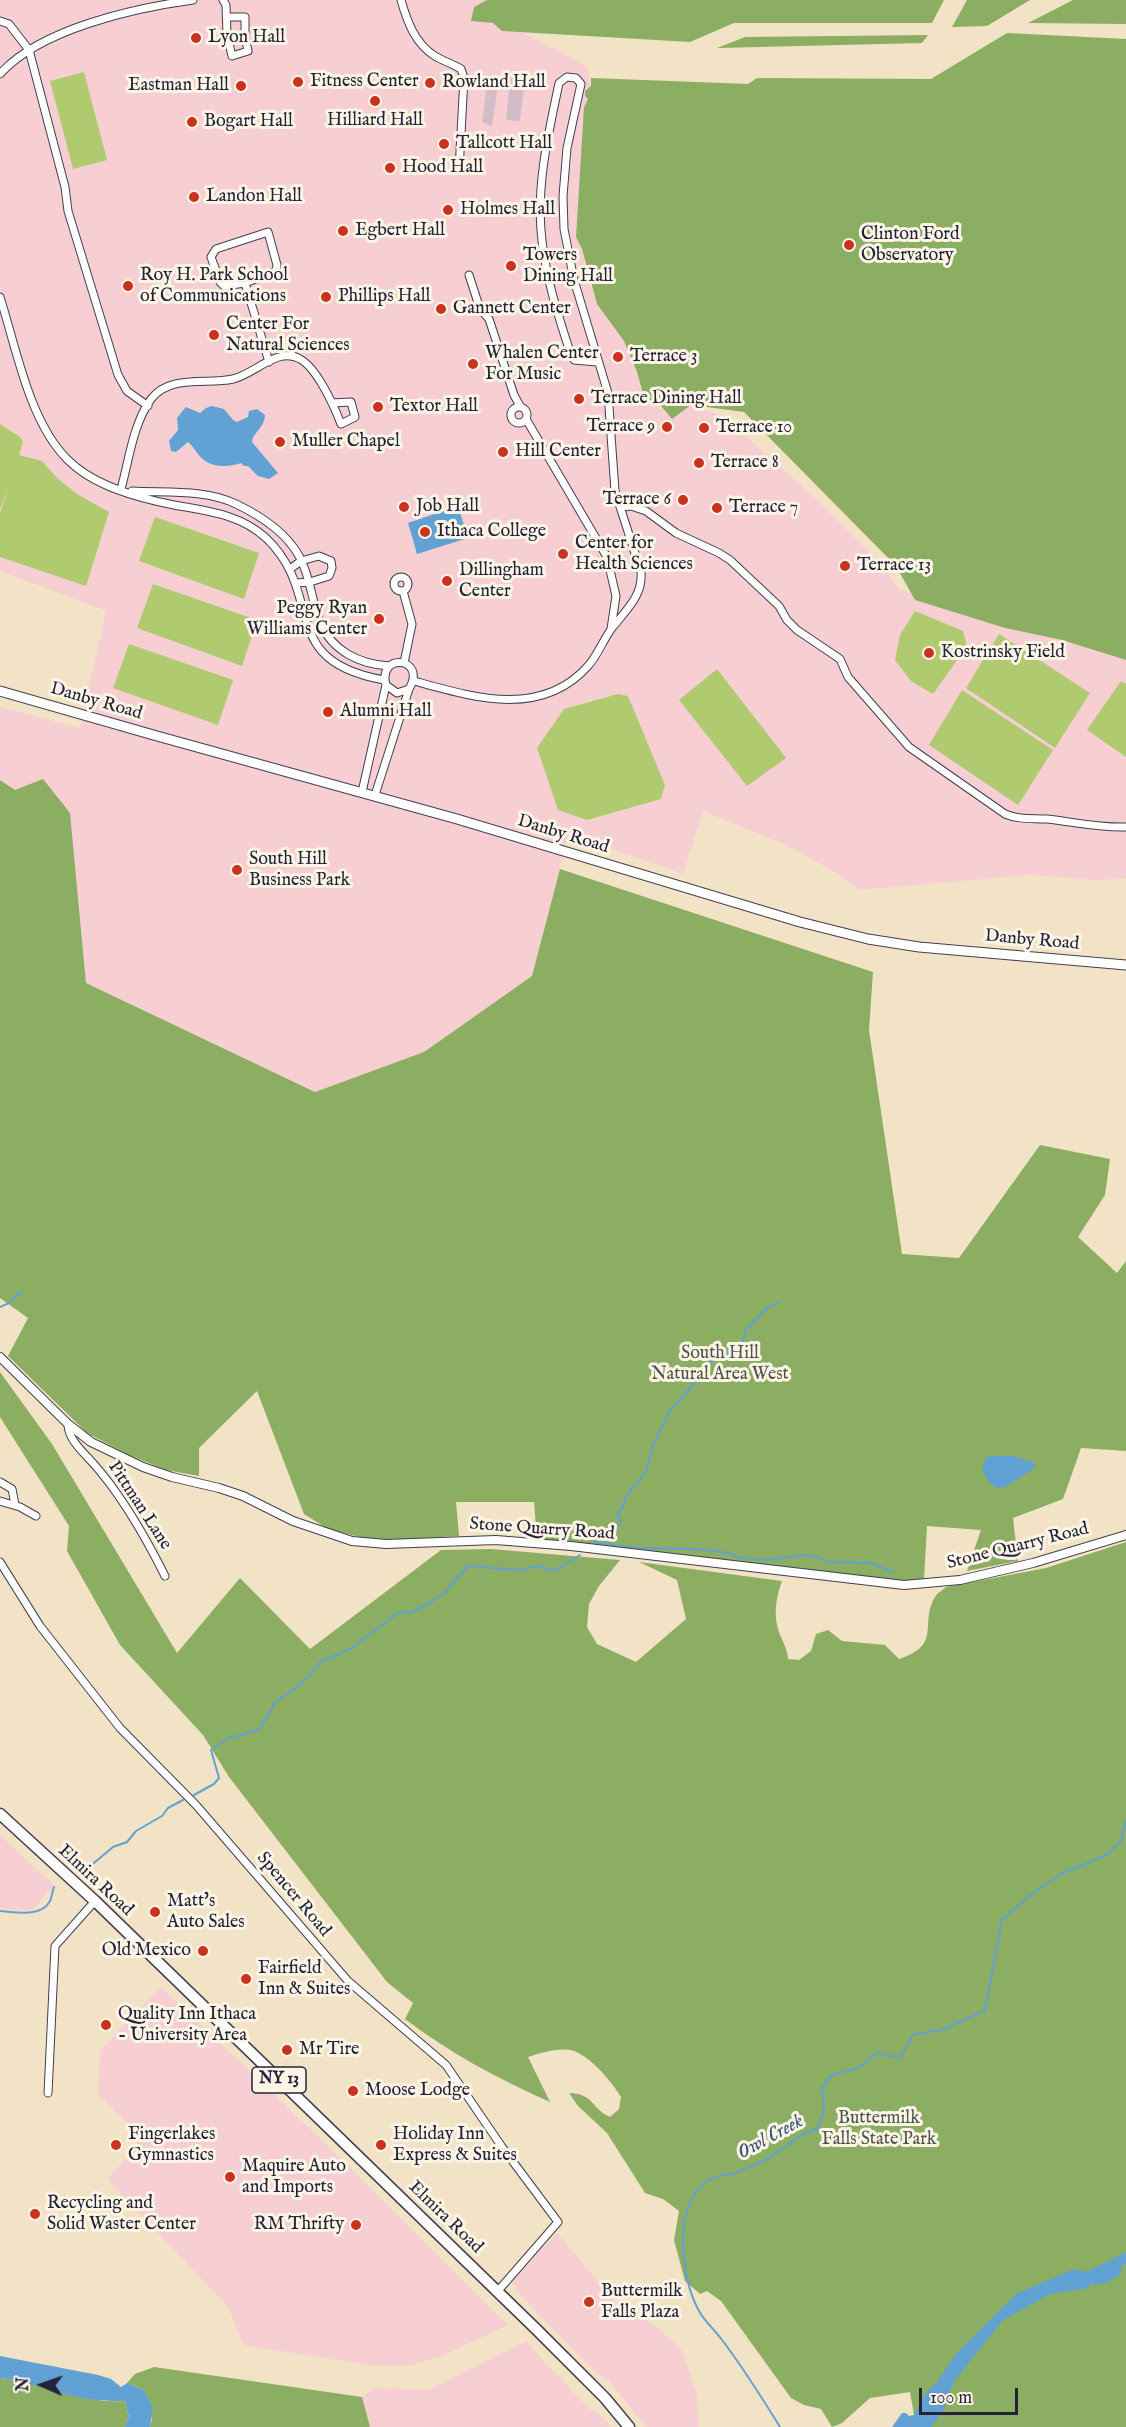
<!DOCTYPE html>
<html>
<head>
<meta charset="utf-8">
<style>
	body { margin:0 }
	#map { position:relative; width:1126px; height:2427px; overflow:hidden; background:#f3e3c6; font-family:"IM FELL English",serif }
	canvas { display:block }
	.north { position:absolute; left:12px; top:2355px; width:60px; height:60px; -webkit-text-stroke:4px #fcf5e5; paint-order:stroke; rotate:272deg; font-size:16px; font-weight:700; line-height:24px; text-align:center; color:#22223b }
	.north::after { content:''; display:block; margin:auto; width:21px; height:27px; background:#22223b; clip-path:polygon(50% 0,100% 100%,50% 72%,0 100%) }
	.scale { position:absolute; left:919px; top:2388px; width:99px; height:27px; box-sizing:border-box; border:3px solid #22223b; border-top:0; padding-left:8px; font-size:18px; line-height:21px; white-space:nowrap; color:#22223b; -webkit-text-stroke:4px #fcf5e5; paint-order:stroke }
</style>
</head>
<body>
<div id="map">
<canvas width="1126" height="2427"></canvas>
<div class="north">N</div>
<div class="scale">100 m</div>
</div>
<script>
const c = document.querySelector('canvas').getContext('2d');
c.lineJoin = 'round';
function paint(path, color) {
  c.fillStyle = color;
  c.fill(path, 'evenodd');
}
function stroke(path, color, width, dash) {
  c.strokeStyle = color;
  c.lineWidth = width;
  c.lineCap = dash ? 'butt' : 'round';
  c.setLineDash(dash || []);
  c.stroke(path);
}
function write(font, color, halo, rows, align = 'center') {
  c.font = font + ' "IM FELL English",serif';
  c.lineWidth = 6;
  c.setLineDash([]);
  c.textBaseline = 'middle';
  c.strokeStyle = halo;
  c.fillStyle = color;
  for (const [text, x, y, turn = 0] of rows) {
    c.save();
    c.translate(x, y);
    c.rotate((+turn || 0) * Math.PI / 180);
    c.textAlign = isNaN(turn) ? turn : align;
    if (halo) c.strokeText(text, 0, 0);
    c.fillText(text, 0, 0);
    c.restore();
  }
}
paint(new Path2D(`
	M0 0H487L474 8 587 66 591 86 585 91 589 98 582 249 587 275 597 304 624 341 637 372 640 388 672 419 691 405 724 416 816 499 883 566 899 589 1005 628 1062 640 1126 660V878L1098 880 1029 875 859 890 840 875 784 844 703 811 683 874 569 834 532 976 424 1052 315 1092 86 983 70 813 15 790 0 780V707L80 728 106 611 0 571Z
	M0 1835 54 1885 33 1910 0 1909Z
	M161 1987 343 2160 508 2325 444 2355 410 2366H375L243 2345 228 2307 107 2179 136 2148 139 2134 98 2095 100 2051Z
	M557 2233 625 2313 632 2307 682 2349 697 2394 699 2427H646L607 2379 599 2375 585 2362 515 2290 516 2288 511 2281Z
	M527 2341 547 2365 563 2379 570 2389 591 2410 599 2413 611 2427H370L362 2397 375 2388 429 2390Z`), '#f7cfd3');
paint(new Path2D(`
	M510 78H525L520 121 506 120Z
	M487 85 498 86 492 126 482 122Z`), '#d2bdc7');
paint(new Path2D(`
	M84 72 107 160 73 169 50 81Z
	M0 424 20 437 23 442 19 455 42 461 57 478 77 494 109 512 86 586 0 557V513L8 489 0 509Z
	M155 517 259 553 244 599 139 561Z
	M153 584 257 620 242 666 137 628Z
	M915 611 963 631 967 646 933 694 911 681 895 660 900 635Z
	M999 634 1090 693 1055 748 966 688Z
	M129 644 233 680 218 725 113 688Z
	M717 669 786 758 747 786 679 700Z
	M1121 681 1126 684V757L1087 730Z
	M962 690 1053 750 1018 805 929 745Z
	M618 694 628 696 665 785 661 799 587 820 558 810 537 748 564 709Z`), '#b0ca70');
paint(new Path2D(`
	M487 0H944L932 23H734L690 42 502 31 493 23 471 21 474 7Z
	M967 0H1030L987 26 952 27Z
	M1073 0H1126V24L1028 23Z
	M1007 33 1126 39V660L1062 640 1005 628 915 600 896 566 744 412 691 405 672 419 660 405 644 398 637 372 624 341 597 304 582 249 576 237 584 107 588 99 585 96V91L591 86V78L748 84 757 78 931 79Z
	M928 35 922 43 717 48 745 37Z
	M43 779 70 813 86 983 315 1092 424 1052 532 976 560 869 873 972 869 1030 902 1254 959 1258 1040 1145 1110 1159 1105 1195 1078 1237 1117 1273 1126 1261V1451L1081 1448 1063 1499 1013 1518 1018 1561 967 1571 981 1530 927 1526 924 1580H892L537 1539 534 1502H456L459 1536 375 1541 328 1529 304 1514 257 1391 199 1448V1476L166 1470 129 1455 87 1433 8 1356 28 1318 0 1298V780L15 790Z
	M0 1372 52 1444 177 1653 240 1578 310 1649 441 1550 491 1549 620 1560 599 1586 589 1604 587 1627 597 1644 636 1662 686 1619 677 1580 639 1562 782 1581C776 1597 773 1616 779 1632 783 1643 787 1647 788 1659L799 1660 811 1651 816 1634 828 1630 842 1641 885 1645 899 1659C943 1645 919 1623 935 1597 937 1593 943 1590 946 1587L1046 1568 1126 1542V2427H921L914 2415 910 2392 870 2398 842 2423 832 2427 821 2409 804 2405 791 2398 721 2301 707 2291 700 2294 685 2281 674 2240 679 2211 663 2199 645 2193 607 2133 578 2106 569 2093C595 2094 590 2108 610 2117L619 2109 621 2097C612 2082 588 2053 570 2050 556 2048 541 2053 528 2057L550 2102C498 2079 450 2053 405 2019L413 2003 387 1982 229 1777 203 1735 120 1645 67 1551 69 1526 0 1417Z
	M154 2367 362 2397 370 2427H150L152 2419 144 2390 127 2383 135 2374Z
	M0 2378C43 2382 81 2404 125 2401L129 2417 124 2427H0Z`), '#8cae62');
paint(new Path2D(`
	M212 406 224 409 233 420 237 422 248 417 249 411 257 409 265 415C264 429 253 432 252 442L278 473 269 479 258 476 248 466H244L241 463C230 467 214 468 204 460 198 456 194 447 188 442L176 452 171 451 169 441 178 430 177 418 186 407 200 413 206 408Z
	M458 506 468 538 417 554 408 523Z
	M997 1456H1014L1034 1463 1036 1467 1005 1487 997 1488 989 1482 982 1470 986 1457Z
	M1126 2252V2263L1122 2265 1120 2275C1110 2281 1101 2286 1091 2284L1088 2288 1050 2294 1003 2320 955 2380 947 2397 944 2410 931 2427H892L902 2413H906L909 2416 914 2415 925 2394 937 2382 956 2354 1016 2294 1074 2269 1087 2272Z
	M0 2356 98 2375 111 2379 121 2387 127 2383 144 2390 153 2408 150 2427H124L129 2417 125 2401C110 2401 97 2401 83 2398 55 2393 29 2381 0 2378Z`), '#62a1d4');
stroke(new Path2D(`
	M0 1307 11 1302 21 1291
	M594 1542 611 1528 619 1525 621 1521 617 1514 623 1507 625 1498 647 1470 653 1445 670 1411 698 1379 708 1363 739 1346 743 1341 745 1331 769 1306H773L778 1302
	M594 1542 635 1548 697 1549 729 1553 737 1557 766 1560 802 1555 818 1557 829 1562 871 1563 893 1572
	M194 1795 214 1784 219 1778 211 1750 227 1739 260 1729 275 1703 308 1678 320 1662 352 1648 398 1613 412 1612 430 1603 444 1593 468 1566 519 1570 539 1566 549 1570 557 1569 580 1555
	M82 1873 113 1847 127 1842 136 1831 162 1816 168 1808 183 1800
	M0 1911C15 1912 41 1918 50 1901 52 1897 52 1892 54 1887
	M780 2427C762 2398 743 2367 722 2340 715 2330 705 2322 699 2311 681 2279 673 2209 704 2183 715 2175 722 2176 734 2173 743 2171 754 2165 763 2161 783 2152 795 2135 817 2129L824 2111 822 2087 832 2075 861 2067 876 2053 900 2058 913 2035 945 2029 985 2010 1002 1920 1029 1896 1061 1874 1108 1854 1121 1841 1126 1820`), '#62a1d4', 2);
const minor = new Path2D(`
	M223 0 226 5 227 35 232 56 248 51 245 36V17H227
	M401 0C407 21 415 44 435 56 443 61 453 64 461 69L464 78 459 170
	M0 21 9 24 29 50 65 187 68 211 118 375 127 391 148 406
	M0 74C40 29 134 8 193 0
	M268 232 277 265 276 271 245 283 224 286 220 282 211 257 216 249Z
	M469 275 480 309 489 319 514 395 520 406
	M245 283 269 362
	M0 297C16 347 29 421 67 459 93 486 138 498 174 505 207 511 240 514 266 538 326 595 276 661 384 680
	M511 415a8 8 0 1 1 16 0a8 8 0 1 1-16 0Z
	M526 419 607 557 616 596 611 629
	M121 489C129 460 133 424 151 399 170 374 208 385 233 379 255 374 278 346 300 359 317 368 334 406 341 424L355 417 351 402 332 403
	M132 491C166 493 205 489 236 504 261 516 286 532 299 556 311 577 311 600 320 622 332 651 359 664 389 666
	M620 507 631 506 646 511 676 533 719 553 730 560 779 606 787 620 797 630 840 659 848 677 909 747 1005 814C1019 820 1032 818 1047 819 1074 822 1099 828 1126 827
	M290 569 301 561 319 556 331 561 332 568 329 576 310 582 296 583
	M394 584a7 7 0 1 1 14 0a7 7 0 1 1-14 0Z
	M403 591 412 624 404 663
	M414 681C472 697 541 719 588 666 598 655 603 640 612 628 626 610 643 596 641 572L615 491 608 393 574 280 564 229 563 196 567 148 581 84 576 78 567 77 559 83C549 132 537 180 541 230 544 272 557 312 570 352L574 360 597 362
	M362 792 386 685
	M375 795 409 689C428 657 377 652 386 685L397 693 409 689
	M68 1424C68 1439 82 1451 92 1462 122 1495 145 1536 165 1576
	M0 1482 12 1489 15 1505
	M0 1501 20 1507 36 1516
	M0 1562 40 1626 120 1728 196 1805 348 1981 446 2065 502 2147 558 2222 497 2292
	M48 2093 55 1946 95 1901`);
const tertiary = new Path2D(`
	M0 1357 68 1424 91 1442 143 1467 172 1477 219 1488 243 1496 293 1521 352 1541 386 1544 496 1540 571 1546 904 1585 960 1580 1033 1563 1126 1535`);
const secondary = new Path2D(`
	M0 691 157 736 457 819 800 922 868 939 919 947 1126 965`);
const trunk = new Path2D(`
	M0 1814 95 1901 536 2329 605 2398 629 2427`);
stroke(minor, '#413f50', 9);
stroke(tertiary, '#413f50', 10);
stroke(secondary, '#413f50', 11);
stroke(trunk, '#413f50', 13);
stroke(minor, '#fff', 7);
stroke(tertiary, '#fff', 8);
stroke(secondary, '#fff', 9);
stroke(trunk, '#fff', 10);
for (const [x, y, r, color] of [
	[196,38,6,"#c8321e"],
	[298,82,6,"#c8321e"],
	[430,83,6,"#c8321e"],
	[241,86,6,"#c8321e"],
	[375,101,6,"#c8321e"],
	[192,122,6,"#c8321e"],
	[444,144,6,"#c8321e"],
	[390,168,6,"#c8321e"],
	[194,197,6,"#c8321e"],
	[448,210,6,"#c8321e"],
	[343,231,6,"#c8321e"],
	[849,245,6,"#c8321e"],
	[511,266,6,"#c8321e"],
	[128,286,6,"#c8321e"],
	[326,297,6,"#c8321e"],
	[441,309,6,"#c8321e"],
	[214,335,6,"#c8321e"],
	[618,357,6,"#c8321e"],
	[473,364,6,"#c8321e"],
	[579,399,6,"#c8321e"],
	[378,407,6,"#c8321e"],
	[667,427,6,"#c8321e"],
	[704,428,6,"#c8321e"],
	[280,442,6,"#c8321e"],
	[503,452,6,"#c8321e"],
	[699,463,6,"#c8321e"],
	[683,500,6,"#c8321e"],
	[404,507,6,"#c8321e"],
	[717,508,6,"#c8321e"],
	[425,532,6,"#c8321e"],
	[563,554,6,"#c8321e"],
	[845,566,6,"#c8321e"],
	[447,581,6,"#c8321e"],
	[379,619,6,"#c8321e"],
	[929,653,6,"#c8321e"],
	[328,712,6,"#c8321e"],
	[237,870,6,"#c8321e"],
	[155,1912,6,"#c8321e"],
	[203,1951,6,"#c8321e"],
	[246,1979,6,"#c8321e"],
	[106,2025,6,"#c8321e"],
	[287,2050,6,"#c8321e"],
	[353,2091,6,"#c8321e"],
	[116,2145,6,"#c8321e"],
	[381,2145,6,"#c8321e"],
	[230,2177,6,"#c8321e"],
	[35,2214,6,"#c8321e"],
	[356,2225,6,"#c8321e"],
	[589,2302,6,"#c8321e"]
]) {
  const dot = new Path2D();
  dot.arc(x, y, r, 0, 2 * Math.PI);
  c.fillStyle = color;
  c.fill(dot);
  stroke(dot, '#fcf5e5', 2);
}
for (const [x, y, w] of [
	[279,2080,54]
]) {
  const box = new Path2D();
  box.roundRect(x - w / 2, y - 13, w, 26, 4.5);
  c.fillStyle = '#fcf5e5';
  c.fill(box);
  stroke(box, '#22223b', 1.5);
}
write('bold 16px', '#22223b', null, [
	["NY 13",279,2080]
]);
write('18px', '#22223b', '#fcf5e5', [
	["Lyon Hall",208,38],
	["Fitness Center",310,82],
	["Rowland Hall",442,83],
	["Eastman Hall",229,86,"right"],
	["Hilliard Hall",375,121,"center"],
	["Bogart Hall",204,122],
	["Tallcott Hall",456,144],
	["Hood Hall",402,168],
	["Landon Hall",206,197],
	["Holmes Hall",460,210],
	["Egbert Hall",355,231],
	["Clinton Ford",861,235],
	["Observatory",861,256],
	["Towers",523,256],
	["Dining Hall",523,277],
	["Roy H. Park School",140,276],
	["of Communications",140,297],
	["Phillips Hall",338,297],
	["Gannett Center",453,309],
	["Center For",226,325],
	["Natural Sciences",226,346],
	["Whalen Center",485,354],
	["For Music",485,375],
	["Terrace 3",630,357],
	["Terrace Dining Hall",591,399],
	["Textor Hall",390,407],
	["Terrace 9",655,427,"right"],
	["Terrace 10",716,428],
	["Muller Chapel",292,442],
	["Hill Center",515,452],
	["Terrace 8",711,463],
	["Terrace 6",671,500,"right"],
	["Job Hall",416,507],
	["Terrace 7",729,508],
	["Ithaca College",437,532],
	["Center for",575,544],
	["Health Sciences",575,565],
	["Terrace 13",857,566],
	["Dillingham",459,571],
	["Center",459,592],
	["Peggy Ryan",367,609,"right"],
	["Williams Center",367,630,"right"],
	["Kostrinsky Field",941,653],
	["Alumni Hall",340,712],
	["South Hill",249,860],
	["Business Park",249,881],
	["Matt's",167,1902],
	["Auto Sales",167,1923],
	["Old Mexico",191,1951,"right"],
	["Fairfield",258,1969],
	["Inn & Suites",258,1990],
	["Quality Inn Ithaca",118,2015],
	["- University Area",118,2036],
	["Mr Tire",299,2050],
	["Moose Lodge",365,2091],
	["Fingerlakes",128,2135],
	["Gymnastics",128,2156],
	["Holiday Inn",393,2135],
	["Express & Suites",393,2156],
	["Maquire Auto",242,2167],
	["and Imports",242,2188],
	["Recycling and",47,2204],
	["Solid Waster Center",47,2225],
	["RM Thrifty",344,2225,"right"],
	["Buttermilk",601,2292],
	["Falls Plaza",601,2313]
], 'left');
write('18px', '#22223b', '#fcf5e5', [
	["Danby Road",96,702,16],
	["Danby Road",563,835,17],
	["Danby Road",1032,941,5],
	["Pittman Lane",139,1506,57],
	["Stone Quarry Road",542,1530,4],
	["Stone Quarry Road",1018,1547,-14],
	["Elmira Road",95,1881,43],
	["Spencer Road",293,1895,50],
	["Elmira Road",445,2218,44]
]);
write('18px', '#4d544b', '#fcf5e5', [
	["South Hill",720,1354],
	["Natural Area West",720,1375],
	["Buttermilk",879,2119],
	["Falls State Park",879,2140]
]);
write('italic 20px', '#3c5578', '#fcf5e5', [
	["Owl Creek",771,2138,-29]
]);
</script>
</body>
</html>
